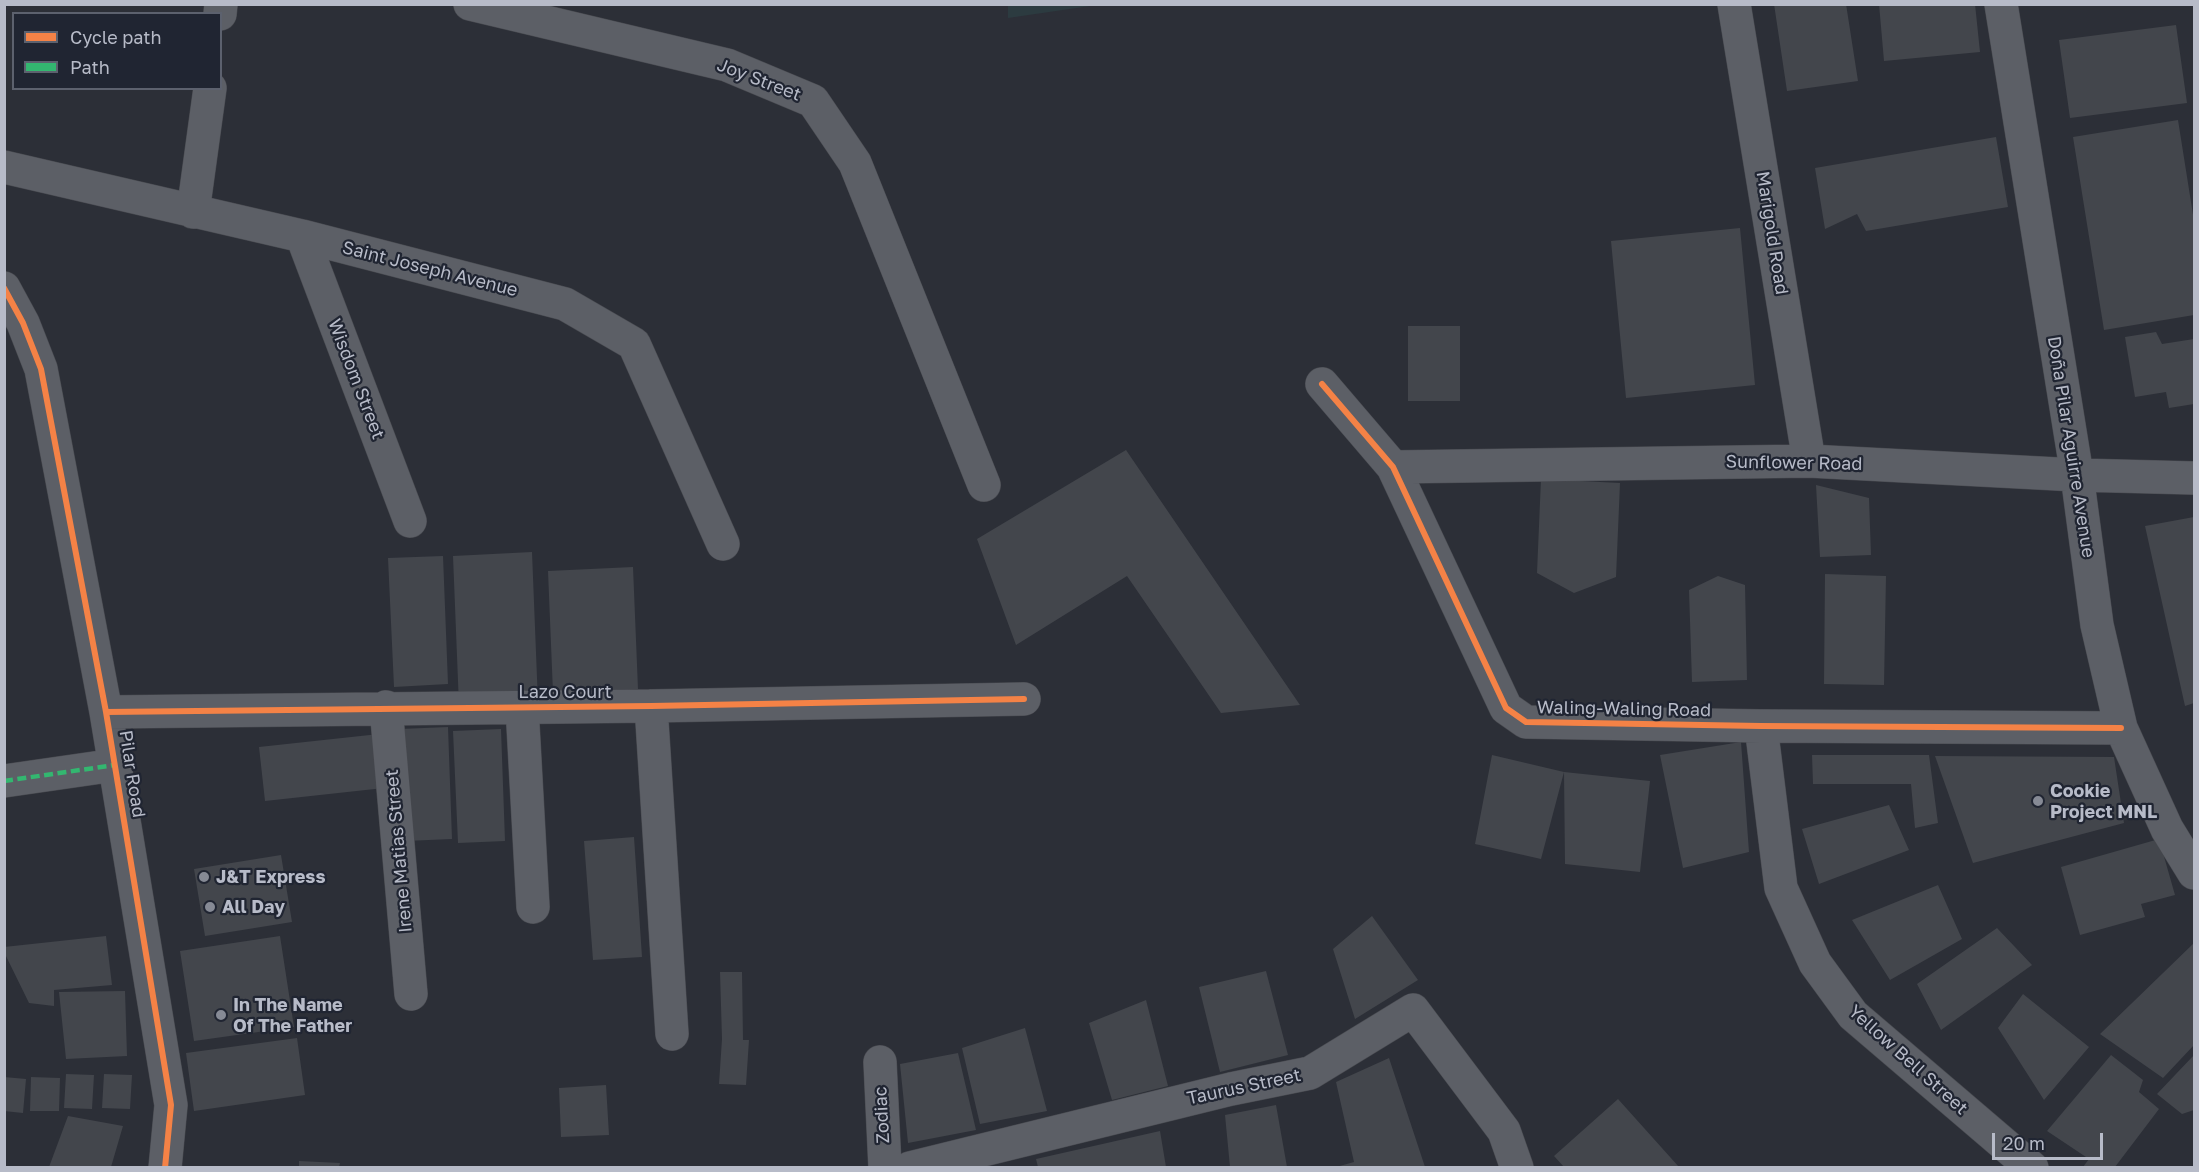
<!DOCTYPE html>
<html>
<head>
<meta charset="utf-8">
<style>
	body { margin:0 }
	#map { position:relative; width:2199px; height:1172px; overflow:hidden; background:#2c2f37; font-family:"Golos Text",sans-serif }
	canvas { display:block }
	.frame { position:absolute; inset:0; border:6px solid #b7bbc8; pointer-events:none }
	.legend { position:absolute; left:12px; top:12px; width:210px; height:78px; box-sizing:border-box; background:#202532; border:2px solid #5c616e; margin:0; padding:8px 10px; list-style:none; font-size:18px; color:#b7bbc8 }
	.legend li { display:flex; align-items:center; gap:12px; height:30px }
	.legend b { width:30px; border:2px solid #5c616e }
	.scale { position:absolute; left:1992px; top:1133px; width:111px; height:27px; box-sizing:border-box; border:3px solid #b7bbc8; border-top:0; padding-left:8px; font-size:18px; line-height:21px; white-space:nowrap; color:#b7bbc8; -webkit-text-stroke:4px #202532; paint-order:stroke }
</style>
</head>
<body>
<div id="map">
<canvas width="2199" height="1172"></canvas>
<div class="frame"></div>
<ul class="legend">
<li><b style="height:8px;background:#f48246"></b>Cycle path</li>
<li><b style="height:8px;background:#33b770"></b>Path</li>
</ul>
<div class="scale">20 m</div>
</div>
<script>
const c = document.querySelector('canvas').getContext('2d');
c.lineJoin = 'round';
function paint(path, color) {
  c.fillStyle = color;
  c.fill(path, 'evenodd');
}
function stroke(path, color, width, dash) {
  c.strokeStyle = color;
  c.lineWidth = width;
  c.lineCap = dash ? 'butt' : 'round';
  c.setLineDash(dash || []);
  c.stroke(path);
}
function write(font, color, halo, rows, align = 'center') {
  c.font = font + ' "Golos Text",sans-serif';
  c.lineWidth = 4.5;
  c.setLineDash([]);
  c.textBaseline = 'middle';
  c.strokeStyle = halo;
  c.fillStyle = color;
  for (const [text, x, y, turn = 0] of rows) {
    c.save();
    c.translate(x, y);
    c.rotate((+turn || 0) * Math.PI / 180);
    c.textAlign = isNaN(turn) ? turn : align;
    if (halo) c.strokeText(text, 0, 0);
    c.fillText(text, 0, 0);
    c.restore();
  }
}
paint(new Path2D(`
	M1008 5V4L1097 5 1008 18Z`), '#2c3b40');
paint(new Path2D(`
	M1774 4H1846L1858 81 1787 91Z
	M1879 4H1975L1980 52 1884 61Z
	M2176 25 2187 103 2070 118 2059 40Z
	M2178 120 2194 221V315L2104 330 2073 137Z
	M1996 137 2008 207 1866 231 1857 214 1825 229 1815 168Z
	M1740 228 1755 385 1626 398 1611 241Z
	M1408 326H1460V401H1408Z
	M2156 332 2162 344 2194 339V404L2169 408 2166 392 2135 397 2125 337Z
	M1126 450 1300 705 1221 713 1127 576 1016 645 977 539Z
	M1541 479 1620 483 1616 577 1574 593 1537 573Z
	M1816 485 1869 498 1871 555 1820 557Z
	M2194 517V703L2185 706 2145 526Z
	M532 552 538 703 459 706 453 556Z
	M443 556 448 684 394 687 388 558Z
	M633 567 638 689 553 693 548 571Z
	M1825 574 1886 576 1884 685 1824 684Z
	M1718 576 1745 585 1747 680 1692 682 1689 590Z
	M448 727 452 839 405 841 400 729Z
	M501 729 505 841 458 843 453 731Z
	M379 734 384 788 265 801 259 747Z
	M1741 742 1749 852 1683 868 1660 755Z
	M1492 755 1564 772 1650 781 1640 872 1565 864 1564 772 1541 859 1475 844Z
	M1812 755H1929L1938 823 1915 828 1911 784H1813Z
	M1935 756 2114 757 2124 823 1973 863Z
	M1889 805 1909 850 1819 884 1802 829Z
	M634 837 642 957 593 960 584 841Z
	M2159 839 2175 895 2141 904 2145 917 2080 935 2061 867Z
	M281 855 292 922 205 936 194 869Z
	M1938 885 1962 939 1890 980 1852 920Z
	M1372 916 1418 980 1355 1019 1333 949Z
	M1997 928 2032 965 1941 1030 1917 984Z
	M106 936 112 985 54 990V1006L29 1003 4 952V947Z
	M280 936 294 1027 194 1041 180 951Z
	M2194 943V1045L2163 1078 2100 1034Z
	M1266 971 1288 1055 1220 1072 1199 987Z
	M720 972H742L743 1040H749L746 1085 719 1084 722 1039Z
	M125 991 127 1056 66 1059 59 992Z
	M2023 994 2089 1047 2044 1100 1998 1028Z
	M1146 1000 1168 1086 1112 1100 1089 1023Z
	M1025 1028 1047 1111 980 1124 962 1048Z
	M297 1038 305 1095 194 1111 186 1053Z
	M958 1053 976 1130 908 1143 900 1064Z
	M2111 1055 2143 1080 2139 1092 2159 1109 2115 1167H2083L2089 1159 2047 1131Z
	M2194 1055V1110L2182 1114 2157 1094Z
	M1389 1058 1425 1167H1336L1354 1162 1336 1082Z
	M66 1074 94 1075 92 1109 64 1108Z
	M104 1074 132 1075 130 1109 102 1108Z
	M4 1077 26 1079 23 1113 4 1111Z
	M31 1077 60 1078 59 1111H30Z
	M606 1085 609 1135 561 1137 559 1088Z
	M1618 1099 1679 1167H1564L1554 1156Z
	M1276 1105 1287 1167H1230L1225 1115Z
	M68 1116 123 1126 111 1167H49Z
	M1160 1131 1166 1167H1038L1036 1159Z
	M299 1161 340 1163 339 1167H299Z`), '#43464c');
const minor = new Path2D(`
	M470 4 727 65 813 101 855 163 984 485
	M1734 4 1809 461
	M2001 4 2077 475 2097 625 2121 728 2167 829 2194 873
	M220 14 221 4
	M4 167 302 236 565 304 634 344 723 544
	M193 212 210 88
	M302 236 410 521
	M4 288 23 323 41 369 106 712 171 1105 165 1168
	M1322 384 1393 467 1506 708 1526 722 1761 726 2121 728
	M1393 467 1809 461 2077 475 2194 478
	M651 706 672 1034
	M386 707 411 994
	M522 707 533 907
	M106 712 651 706 1024 699
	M1761 726 1781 888 1815 963 1853 1015 2032 1168
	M4 781 115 765
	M880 1062 885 1168
	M910 1168 1231 1089 1310 1073 1413 1010 1504 1131 1517 1168`);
stroke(minor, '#484a50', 34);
stroke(minor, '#5c5f66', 33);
stroke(new Path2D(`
	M4 781 115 765`), '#33b770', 4.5, [9, 4.5]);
stroke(new Path2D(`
	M4 288 23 323 41 369 106 712 171 1105 165 1168
	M1322 384 1393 467 1506 708 1526 722 1761 726 2121 728
	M106 712 651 706 1024 699`), '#f48246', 6);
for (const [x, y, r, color] of [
	[2038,801,6,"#868a95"],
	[204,877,6,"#868a95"],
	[210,907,6,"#868a95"],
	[221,1015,6,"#868a95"]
]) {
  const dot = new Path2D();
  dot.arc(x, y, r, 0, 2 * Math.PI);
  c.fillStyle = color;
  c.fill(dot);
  stroke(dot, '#202532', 2);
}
write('18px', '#b7bbc8', '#202532', [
	["Joy Street",759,80,21],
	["Marigold Road",1772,233,81],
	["Saint Joseph Avenue",430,269,14],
	["Wisdom Street",356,379,69],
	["Doña Pilar Aguirre Avenue",2071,447,81],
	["Sunflower Road",1794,463,1],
	["Lazo Court",565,692],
	["Waling-Waling Road",1624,709,1],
	["Pilar Road",132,774,81],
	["Irene Matias Street",399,851,-95],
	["Yellow Bell Street",1908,1060,42],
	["Taurus Street",1244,1087,-12],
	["Zodiac",882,1115,-93]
]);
write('bold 18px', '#b7bbc8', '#202532', [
	["Cookie",2050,791],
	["Project MNL",2050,812],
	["J&T Express",216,877],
	["All Day",222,907],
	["In The Name",233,1005],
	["Of The Father",233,1026]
], 'left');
</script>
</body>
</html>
